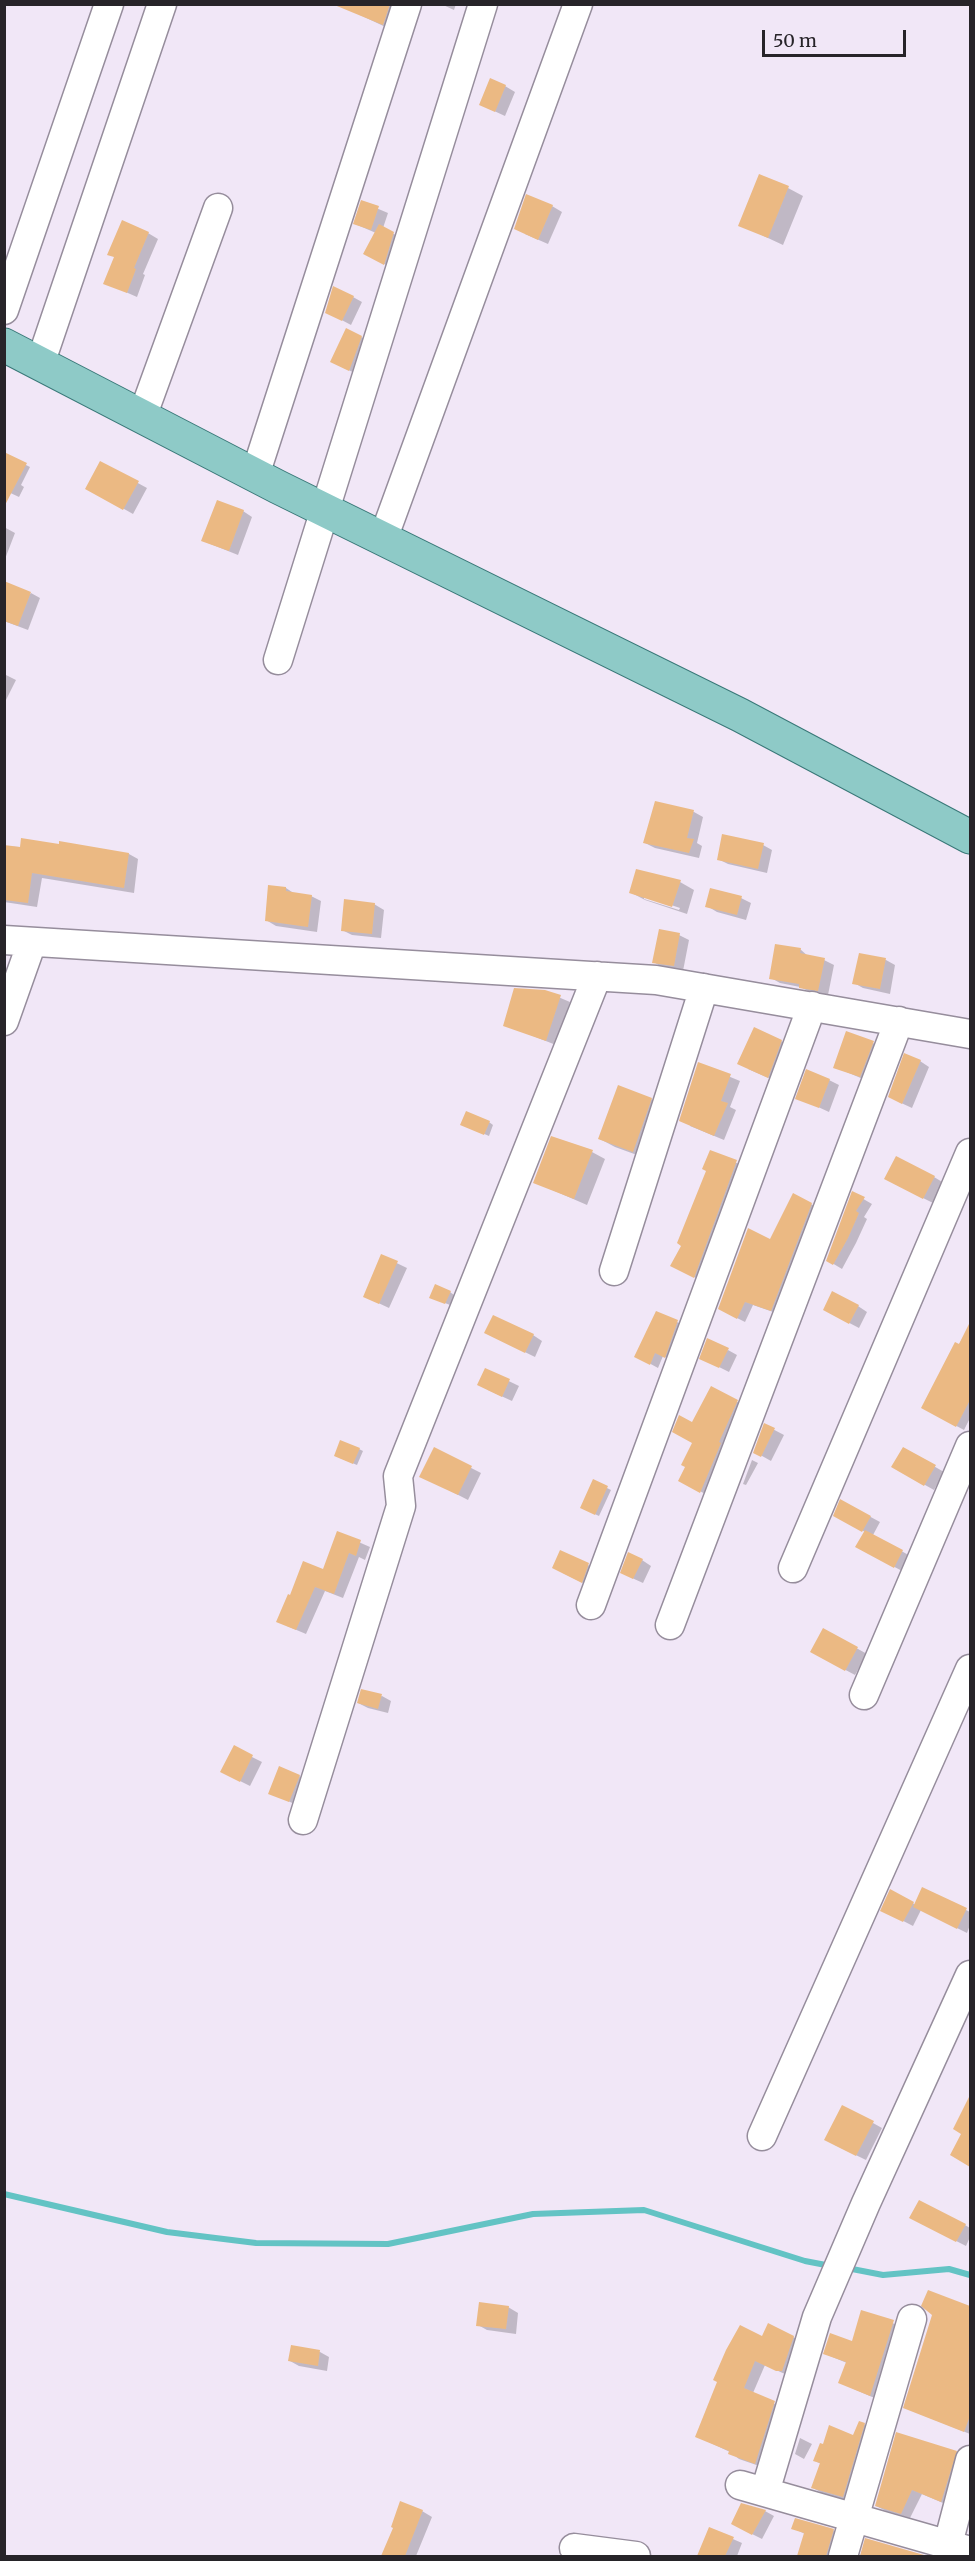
<!DOCTYPE html>
<html>
<head>
<meta charset="utf-8">
<style>
	body { margin:0 }
	#map { position:relative; width:975px; height:2561px; overflow:hidden; background:#f1e7f7; font-family:Merriweather,serif }
	canvas { display:block }
	.frame { position:absolute; inset:0; border:6px solid #272429; pointer-events:none }
	.scale { position:absolute; left:762px; top:30px; width:144px; height:27px; box-sizing:border-box; border:3px solid #272429; border-top:0; padding-left:8px; font-size:18px; line-height:21px; white-space:nowrap; color:#272429; -webkit-text-stroke:4px #f1e7f7; paint-order:stroke }
</style>
</head>
<body>
<div id="map">
<canvas width="975" height="2561"></canvas>
<div class="frame"></div>
<div class="scale">50 m</div>
</div>
<script>
const c = document.querySelector('canvas').getContext('2d');
c.lineJoin = 'round';
function paint(path, color) {
  c.fillStyle = color;
  c.fill(path, 'evenodd');
}
function stroke(path, color, width, dash) {
  c.strokeStyle = color;
  c.lineWidth = width;
  c.lineCap = dash ? 'butt' : 'round';
  c.setLineDash(dash || []);
  c.stroke(path);
}
paint(new Path2D(`
	M364 4H401L392 30 360 15Z
	M441 4H456L454 10Z
	M505 86 515 92 505 116 481 105Z
	M788 188 803 196 783 245 740 225Z
	M362 202 388 213 383 228 403 239 394 269 365 254 376 233 355 224Z
	M552 206 562 212 548 244 525 234Z
	M148 233 158 239 143 274 145 275 137 297 105 283 115 258Z
	M353 297 362 302 351 325 336 317Z
	M361 337 371 342 359 375 342 367Z
	M8 456 30 467 21 485 24 487 19 497 4 490Z
	M101 463 147 488 133 514 87 488Z
	M243 511 252 517 238 555 203 541Z
	M4 527 15 533 5 559H4Z
	M31 593 40 598 28 630 4 621Z
	M4 674 16 680 4 704Z
	M656 802 694 812 703 817 697 843 702 846 699 858 655 848 645 843Z
	M763 845 772 850 767 873 728 864 718 859Z
	M4 846 129 854 138 859 134 893 42 878 37 907 4 902Z
	M680 882 694 890 687 914 645 900 630 892ZM644 896 680 908 679 910 644 899Z
	M286 888 295 894 311 896 321 901 317 932 276 926 266 920Z
	M741 898 751 903 746 920 717 912 707 906Z
	M374 904 384 910 381 938 352 935 342 930Z
	M679 935 689 940 683 971 663 968 654 962Z
	M800 949 809 957 824 960 834 965 828 995 810 992 800 987 780 983 771 978Z
	M860 954 886 960 895 965 890 994 863 988 854 983Z
	M544 991 570 1002 556 1045 505 1025Z
	M781 1041 791 1047 778 1082 748 1069Z
	M873 1043 882 1048 870 1082 835 1067Z
	M920 1061 929 1067 912 1108 899 1102Z
	M699 1064 740 1081 730 1107 736 1110 724 1140 690 1126Z
	M829 1080 839 1085 829 1112 805 1101Z
	M651 1099 666 1108 648 1159 615 1147 600 1139Z
	M489 1122 493 1125 489 1136 466 1126Z
	M592 1152 605 1159 587 1205 534 1182Z
	M711 1152 746 1167 704 1282 682 1271 683 1245 708 1171Z
	M934 1177 944 1183 933 1203 895 1184Z
	M853 1193 872 1204 864 1217 867 1219 856 1243 842 1269 827 1260Z
	M794 1195 820 1209 779 1314 753 1305 745 1322 727 1313 770 1241Z
	M382 1256 407 1268 389 1308 374 1301Z
	M450 1292 454 1295 450 1305 435 1299Z
	M858 1306 867 1312 859 1328 834 1315Z
	M657 1312 685 1326 672 1361 663 1356 658 1368 636 1356Z
	M970 1325V1418L964 1430 923 1408Z
	M533 1335 542 1341 535 1357 496 1338Z
	M728 1350 737 1355 729 1372 711 1363Z
	M486 1370 519 1386 512 1401 488 1390Z
	M712 1388 743 1405 707 1495 680 1480 687 1467 693 1442V1424Z
	M765 1425 784 1435 771 1461 755 1452Z
	M359 1449 363 1451 357 1465 340 1458Z
	M434 1449 481 1473 468 1500 431 1481Z
	M904 1449 944 1472 934 1490 893 1467Z
	M752 1460 758 1463 746 1485 743 1484Z
	M593 1481 611 1490 599 1516 586 1510Z
	M841 1501 880 1522 873 1535 912 1557 904 1572 857 1547 865 1532 835 1515Z
	M338 1533 370 1547 365 1560 359 1557 343 1598 325 1591 306 1634 287 1626 290 1597 324 1571Z
	M642 1560 651 1566 643 1583 632 1578Z
	M588 1565 597 1570 591 1587 563 1573Z
	M824 1630 867 1654 855 1675 812 1652Z
	M382 1696 391 1701 388 1713 368 1708 358 1703Z
	M234 1748 262 1762 250 1786 232 1777Z
	M299 1776 309 1781 299 1806 270 1793Z
	M891 1891 916 1905 966 1910 970 1912V1925L967 1933 921 1910 913 1926 882 1910Z
	M963 2113 970 2117V2165L952 2155 963 2134Z
	M873 2123 882 2128 866 2160 835 2145Z
	M921 2223 965 2225 970 2228V2237L966 2246Z
	M929 2292 970 2308V2346L951 2340 945 2359 970 2369V2434L905 2408 933 2314Z
	M508 2307 518 2313 516 2334 487 2330 478 2325Z
	M862 2312 903 2327 879 2400 840 2383 847 2363 825 2354 853 2342Z
	M793 2337 803 2343 787 2375 765 2365 753 2393 783 2408 765 2468 739 2459 730 2452 696 2436 763 2338Z
	M292 2347 320 2352 329 2357 327 2371 299 2366 290 2361Z
	M864 2424 873 2430 852 2502 822 2493 813 2488 821 2464 815 2461 824 2446 854 2437Z
	M800 2438 812 2444 804 2459 795 2454Z
	M956 2452 966 2457 950 2506 922 2494 910 2518 886 2511 876 2506Z
	M422 2511 432 2517 416 2556H383L395 2527Z
	M765 2511 774 2516 762 2539 742 2529Z
	M793 2528 833 2530 843 2536 838 2556H798L805 2534Z
	M710 2529 742 2543 737 2556H699Z
	M866 2540 924 2556H860Z`), '#0003');
stroke(new Path2D(`
	M4 2194 167 2232 256 2243 388 2244 533 2214 644 2210 805 2261 831 2266
	M847 2268 883 2275 949 2269 970 2275`), '#63c3c4', 6);
paint(new Path2D(`
	M332 4H390L383 25Z
	M490 78 506 85 495 112 479 105Z
	M759 174 789 186 768 238 738 226Z
	M526 194 553 205 538 240 514 229Z
	M361 200 379 206 371 230 353 224Z
	M122 220 149 232 134 268 136 269 127 293 103 284 114 257 107 255Z
	M379 224 394 232 384 265 363 254Z
	M333 286 354 296 342 321 325 313Z
	M346 328 362 336 349 371 330 362Z
	M4 452 27 463 4 507Z
	M100 461 139 481 123 510 85 489Z
	M217 500 244 510 229 551 201 541Z
	M4 581 31 592 18 626 4 621Z
	M655 801 694 810 687 838 694 839 689 853 643 843Z
	M722 834 764 843 758 869 717 860Z
	M21 838 59 844V841L129 853 124 888 32 873 28 903 4 900V845L20 847Z
	M636 869 681 880 672 907 629 893Z
	M268 885 286 887V891L312 895 308 927 265 921Z
	M710 888 742 896 737 915 705 907Z
	M344 899 375 903 372 934 341 931Z
	M659 929 680 933 674 966 652 963Z
	M775 944 801 948 800 953 825 958 818 991 799 988V984L769 979Z
	M859 953 886 958 880 989 852 984Z
	M514 988 545 990 561 995 546 1041 503 1026Z
	M754 1027 782 1040 768 1078 737 1064Z
	M846 1031 874 1041 860 1077 833 1068Z
	M904 1053 921 1060 902 1104 888 1097Z
	M698 1062 731 1074 721 1101 728 1103 714 1136 679 1121Z
	M806 1069 830 1079 819 1108 795 1099Z
	M618 1085 652 1098 633 1152 598 1139Z
	M466 1111 490 1121 484 1135 460 1125Z
	M551 1136 593 1150 574 1199 533 1183Z
	M710 1150 737 1160 694 1278 670 1266 681 1246 677 1243 706 1171 702 1169Z
	M896 1156 935 1176 923 1199 884 1179Z
	M852 1191 865 1197 856 1211 859 1213 848 1238 833 1265 826 1261Z
	M793 1193 812 1203 771 1311 745 1302 737 1319 718 1309 748 1228 770 1239Z
	M381 1254 398 1261 379 1304 363 1297Z
	M435 1284 451 1291 445 1304 429 1298Z
	M832 1291 859 1305 849 1324 823 1310Z
	M656 1311 678 1320 665 1358 655 1353 650 1365 634 1357Z
	M493 1315 534 1334 525 1353 484 1333Z
	M970 1322V1400L956 1427 921 1408 955 1342 959 1344Z
	M707 1338 729 1348 719 1368 699 1359Z
	M485 1368 510 1379 502 1397 477 1385Z
	M711 1386 738 1400 719 1442 721 1443 700 1493 678 1481 685 1467 681 1465 692 1443 672 1432 679 1415 692 1422Z
	M764 1423 775 1428 761 1457 753 1453Z
	M340 1440 360 1448 353 1464 334 1456Z
	M434 1447 472 1466 458 1495 419 1477Z
	M903 1447 936 1465 924 1486 891 1467Z
	M593 1479 608 1486 595 1515 580 1508Z
	M840 1499 871 1516 862 1532 833 1516Z
	M865 1530 903 1550 894 1568 855 1547Z
	M337 1531 361 1540 356 1556 349 1553 334 1594 315 1587 296 1630 276 1622 288 1594 290 1595 303 1561 323 1569Z
	M560 1550 589 1563 582 1583 552 1568Z
	M628 1552 643 1559 633 1579 620 1573Z
	M823 1628 858 1647 845 1671 810 1652Z
	M361 1689 382 1694 378 1709 357 1703Z
	M234 1745 253 1755 240 1782 220 1772Z
	M279 1766 300 1775 289 1802 268 1794Z
	M922 1887 967 1908 957 1929 913 1907Z
	M890 1889 914 1902 903 1922 880 1911Z
	M970 2095V2167L950 2155 961 2134 953 2129Z
	M842 2105 874 2121 856 2156 824 2140Z
	M919 2200 966 2224 956 2242 909 2218Z
	M928 2290 970 2306V2416L964 2432 903 2408 932 2315 921 2306Z
	M479 2302 509 2306 506 2329 476 2326Z
	M861 2310 894 2320 870 2396 838 2383 846 2362 823 2354 830 2333 852 2341Z
	M768 2323 794 2336 782 2371H776L755 2361 744 2388 775 2401 755 2464 728 2454 729 2451 695 2437 717 2382 713 2380 726 2350 740 2325 762 2336Z
	M291 2345 320 2350 318 2366 288 2361Z
	M859 2421 865 2423 843 2497 811 2488 820 2463 813 2461 820 2443 823 2444 829 2425 853 2435Z
	M896 2432 957 2451 941 2502 912 2490 901 2514 875 2506Z
	M400 2501 423 2510 405 2556H381L393 2528 391 2527Z
	M741 2503 766 2510 752 2535 731 2524Z
	M795 2518 834 2529 826 2556H797L804 2533 791 2529Z
	M709 2527 734 2537 725 2556H697Z
	M865 2538 924 2555 923 2556H860Z`), '#ebb983');
const minor = new Path2D(`
	M4 310 109 4
	M40 364 162 4
	M142 417 218 208
	M255 475 407 4
	M383 539 578 4
	M278 660 483 4
	M4 940 656 980 970 1034
	M4 1021 32 942
	M614 1271 704 988
	M793 1568 970 1153
	M591 1605 812 1006
	M670 1625 899 1021
	M864 1695 970 1446
	M303 1820 401 1506 398 1476 597 976
	M762 2136 970 1669
	M740 2485 970 2551
	M765 2492 817 2317 866 2203 970 1975
	M948 2544 970 2460
	M574 2548 636 2556
	M843 2556 912 2319`);
const major = new Path2D(`
	M4 345 278 487 740 715 970 837`);
stroke(minor, '#968d9c', 31);
stroke(major, '#397878', 35);
stroke(minor, '#fff', 28);
stroke(major, '#8ecac7', 33);
</script>
</body>
</html>
